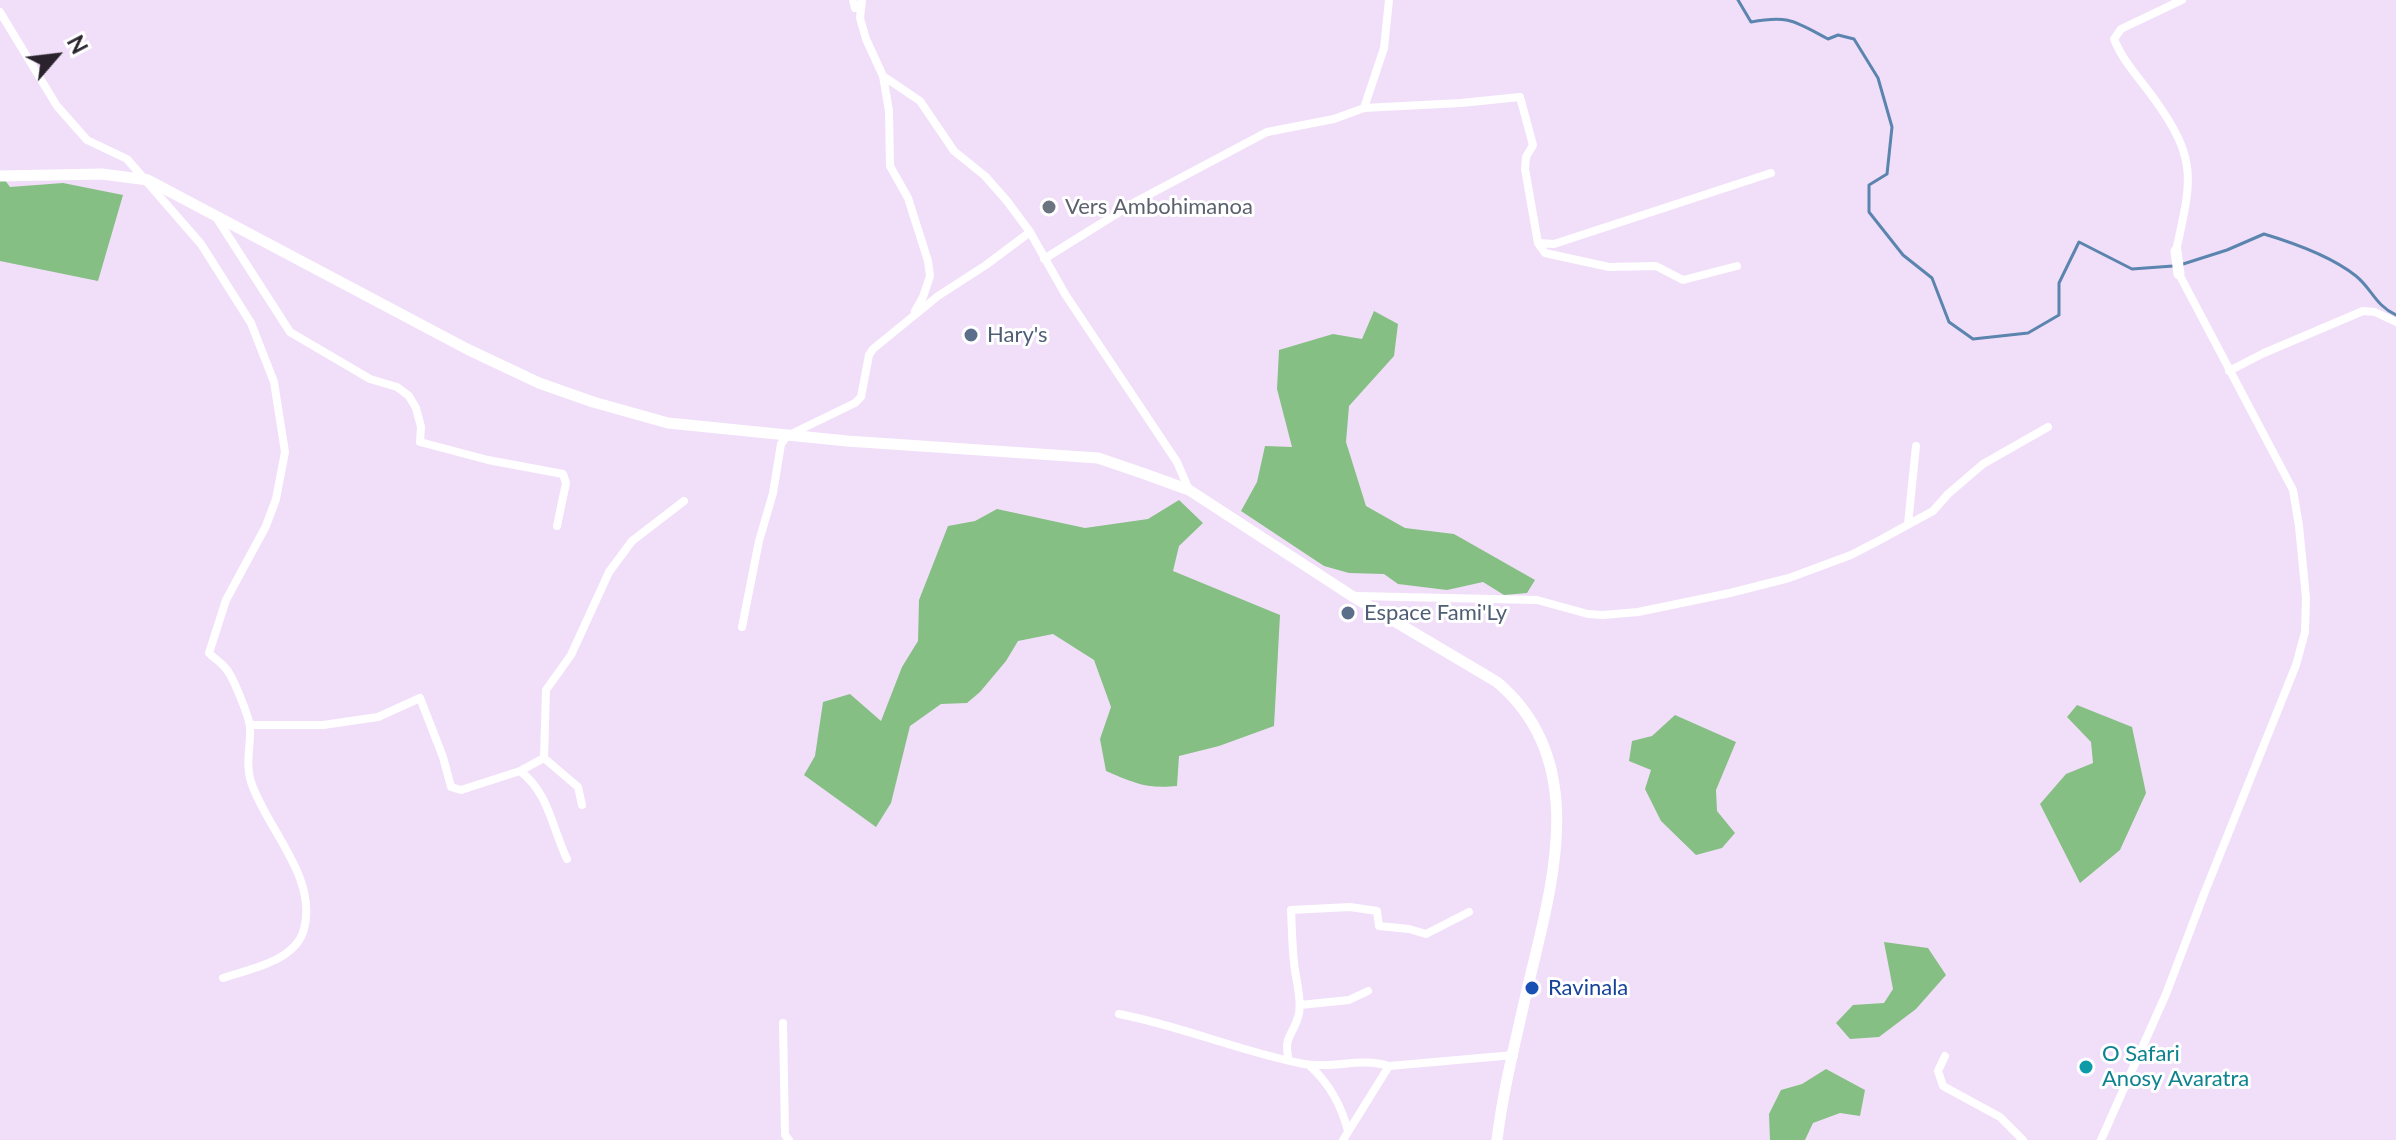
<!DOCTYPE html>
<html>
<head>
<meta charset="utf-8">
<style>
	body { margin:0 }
	#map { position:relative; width:2396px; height:1140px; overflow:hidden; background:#f1dff9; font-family:Lato,sans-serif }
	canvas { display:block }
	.north { position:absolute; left:16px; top:16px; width:80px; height:80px; -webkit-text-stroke:6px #fff; paint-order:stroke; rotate:62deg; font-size:22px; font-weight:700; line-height:32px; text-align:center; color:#2a232d }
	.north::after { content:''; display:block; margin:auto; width:28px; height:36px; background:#2a232d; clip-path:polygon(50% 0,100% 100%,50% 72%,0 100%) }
</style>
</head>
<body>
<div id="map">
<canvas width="2396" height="1140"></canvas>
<div class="north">N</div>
</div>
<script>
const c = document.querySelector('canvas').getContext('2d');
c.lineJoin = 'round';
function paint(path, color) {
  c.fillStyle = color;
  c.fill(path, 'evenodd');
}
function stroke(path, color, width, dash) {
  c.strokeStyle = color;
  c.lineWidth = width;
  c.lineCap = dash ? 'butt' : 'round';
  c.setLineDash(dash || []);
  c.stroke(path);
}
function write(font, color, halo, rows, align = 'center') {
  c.font = font + ' Lato,sans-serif';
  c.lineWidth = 6;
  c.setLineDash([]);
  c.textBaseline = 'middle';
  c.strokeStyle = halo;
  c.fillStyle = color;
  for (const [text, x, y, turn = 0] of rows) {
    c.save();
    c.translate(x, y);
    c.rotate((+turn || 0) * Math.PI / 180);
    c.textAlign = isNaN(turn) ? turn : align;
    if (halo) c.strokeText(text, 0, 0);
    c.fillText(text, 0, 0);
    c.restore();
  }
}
paint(new Path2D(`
	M0 173 10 187 63 183 123 195 98 281 0 261Z
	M1374 311 1398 324 1394 356 1349 406 1346 442 1366 506 1405 528 1454 534 1535 580 1527 593 1504 595 1483 582 1447 590 1398 584 1384 574 1349 573 1324 566 1241 511 1257 482 1265 446 1292 447 1277 389 1279 350 1333 334 1362 339Z
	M1179 500 1203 523 1179 546 1173 571 1280 615 1274 726 1219 746 1179 756 1177 786C1146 789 1134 783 1106 771L1100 739 1111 707 1094 660 1053 634 1018 641 1006 661 980 692 967 703 941 704 910 726 891 803 876 827 804 775 815 756 823 702 850 694 881 721 902 667 918 641 919 600 948 526 975 521 997 509 1085 528 1148 519Z
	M2077 705 2132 727 2146 793 2120 850 2080 883 2040 804 2066 774 2093 763 2091 742 2067 717Z
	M1675 715 1736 742 1716 790 1717 811 1735 833 1722 848 1696 855 1661 821 1645 789 1651 770 1629 761 1632 741 1652 736Z
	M1884 942 1928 948 1946 975 1916 1009 1879 1037 1850 1039 1836 1023 1853 1005 1884 1003 1893 989Z
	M1826 1069 1865 1090 1860 1116 1840 1113 1813 1123 1805 1140H1770L1769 1114 1781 1090 1802 1084Z`), '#85bf83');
stroke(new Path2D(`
	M1738 0 1751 22C1789 15 1794 21 1828 39L1838 35 1854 39 1878 78 1892 127 1887 174 1869 185V212L1903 255 1932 278 1949 322 1973 339 2028 333 2059 315V283L2079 242 2132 269 2173 266
	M2180 265 2227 250 2264 234C2294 243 2331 256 2356 276 2372 289 2375 305 2396 315`), '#5b85ae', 3);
stroke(new Path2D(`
	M853 0 855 8
	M862 0 860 18 866 39 883 76 920 101 954 151 985 176 1007 201 1030 232 1065 294 1177 462 1189 490
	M0 12 57 106 87 140 127 159 201 244 251 323 274 382 285 452 276 499 266 526 226 600 209 653C215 659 223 664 227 670 234 679 249 717 250 727 251 746 245 763 251 782 266 828 318 877 304 929 296 961 250 969 223 978
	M883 76 889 111 890 166 908 198 928 261 930 276 923 297 915 311
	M1364 108 1384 48 1389 0
	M216 217 290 332 370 379 397 387 409 396 416 408 421 427 420 442 488 460 563 474 566 483 557 526
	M1538 243 1554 244 1771 173
	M2176 251C2191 182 2199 161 2155 100 2141 80 2123 62 2114 39L2121 29 2182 0
	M1044 259 1137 201 1267 132 1334 119 1364 108 1461 103 1520 97 1533 145 1526 157 1525 169 1538 243 1545 253 1609 267 1656 266 1683 280 1737 266
	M2229 371 2264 353 2363 311 2375 312 2396 322
	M1908 524 1916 446
	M1357 596 1537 600 1588 614 1603 615 1638 612 1730 593 1789 578 1851 555 1880 540 1933 511 1948 494 1983 464 2048 427
	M742 627 759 541 773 493 781 444 787 436 855 403 861 397 869 355 873 349 938 296 986 265 1030 232
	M250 725H323L378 717 420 698 443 757 451 787 461 790 520 771C549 793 552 828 567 859
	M544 758 546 690 571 655 609 572 632 541 684 501
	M520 771 544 758 578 787 582 805
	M1300 1005 1349 1000 1368 991
	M1119 1014C1182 1026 1241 1052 1304 1064 1333 1069 1360 1057 1389 1066
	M783 1023 785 1135 789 1140
	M1945 1056 1938 1071 1943 1086 2000 1117 2023 1140
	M1289 1060C1282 1036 1295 1034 1299 1013 1302 996 1295 978 1294 962 1292 945 1292 927 1291 910L1350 907 1377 911 1379 926 1409 929 1426 934 1469 912
	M1309 1065C1330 1084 1341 1105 1348 1131
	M1343 1140 1389 1066 1514 1055
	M2101 1140 2166 994 2204 894 2296 665 2305 632 2306 598 2299 526 2293 490 2179 274`), '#fff', 8);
stroke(new Path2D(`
	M0 176 102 174 148 180 467 349 539 383 593 402 668 423 847 441 1098 458 1145 474 1189 490 1352 596 1497 682C1592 762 1551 888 1527 990 1516 1039 1503 1090 1497 1140
	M2176 251 2179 274`), '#fff', 11);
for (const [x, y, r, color] of [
	[1049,207,8,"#6b7280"],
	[971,335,8,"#5c6f8a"],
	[1348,613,8,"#5c6f8a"],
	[1532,988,8,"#1a4fb4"],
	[2086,1067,8,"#0f9aa8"]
]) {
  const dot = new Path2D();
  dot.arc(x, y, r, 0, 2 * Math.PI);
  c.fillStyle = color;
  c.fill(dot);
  stroke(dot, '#fff', 3);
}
write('22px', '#5b616d', '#fff', [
	["Vers Ambohimanoa",1065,207]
], 'left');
write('22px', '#4e5e75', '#fff', [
	["Hary's",987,335],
	["Espace Fami'Ly",1364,613]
], 'left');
write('22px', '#164399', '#fff', [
	["Ravinala",1548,988]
], 'left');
write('22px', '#0d838f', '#fff', [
	["O Safari",2102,1054],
	["Anosy Avaratra",2102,1079]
], 'left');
</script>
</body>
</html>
